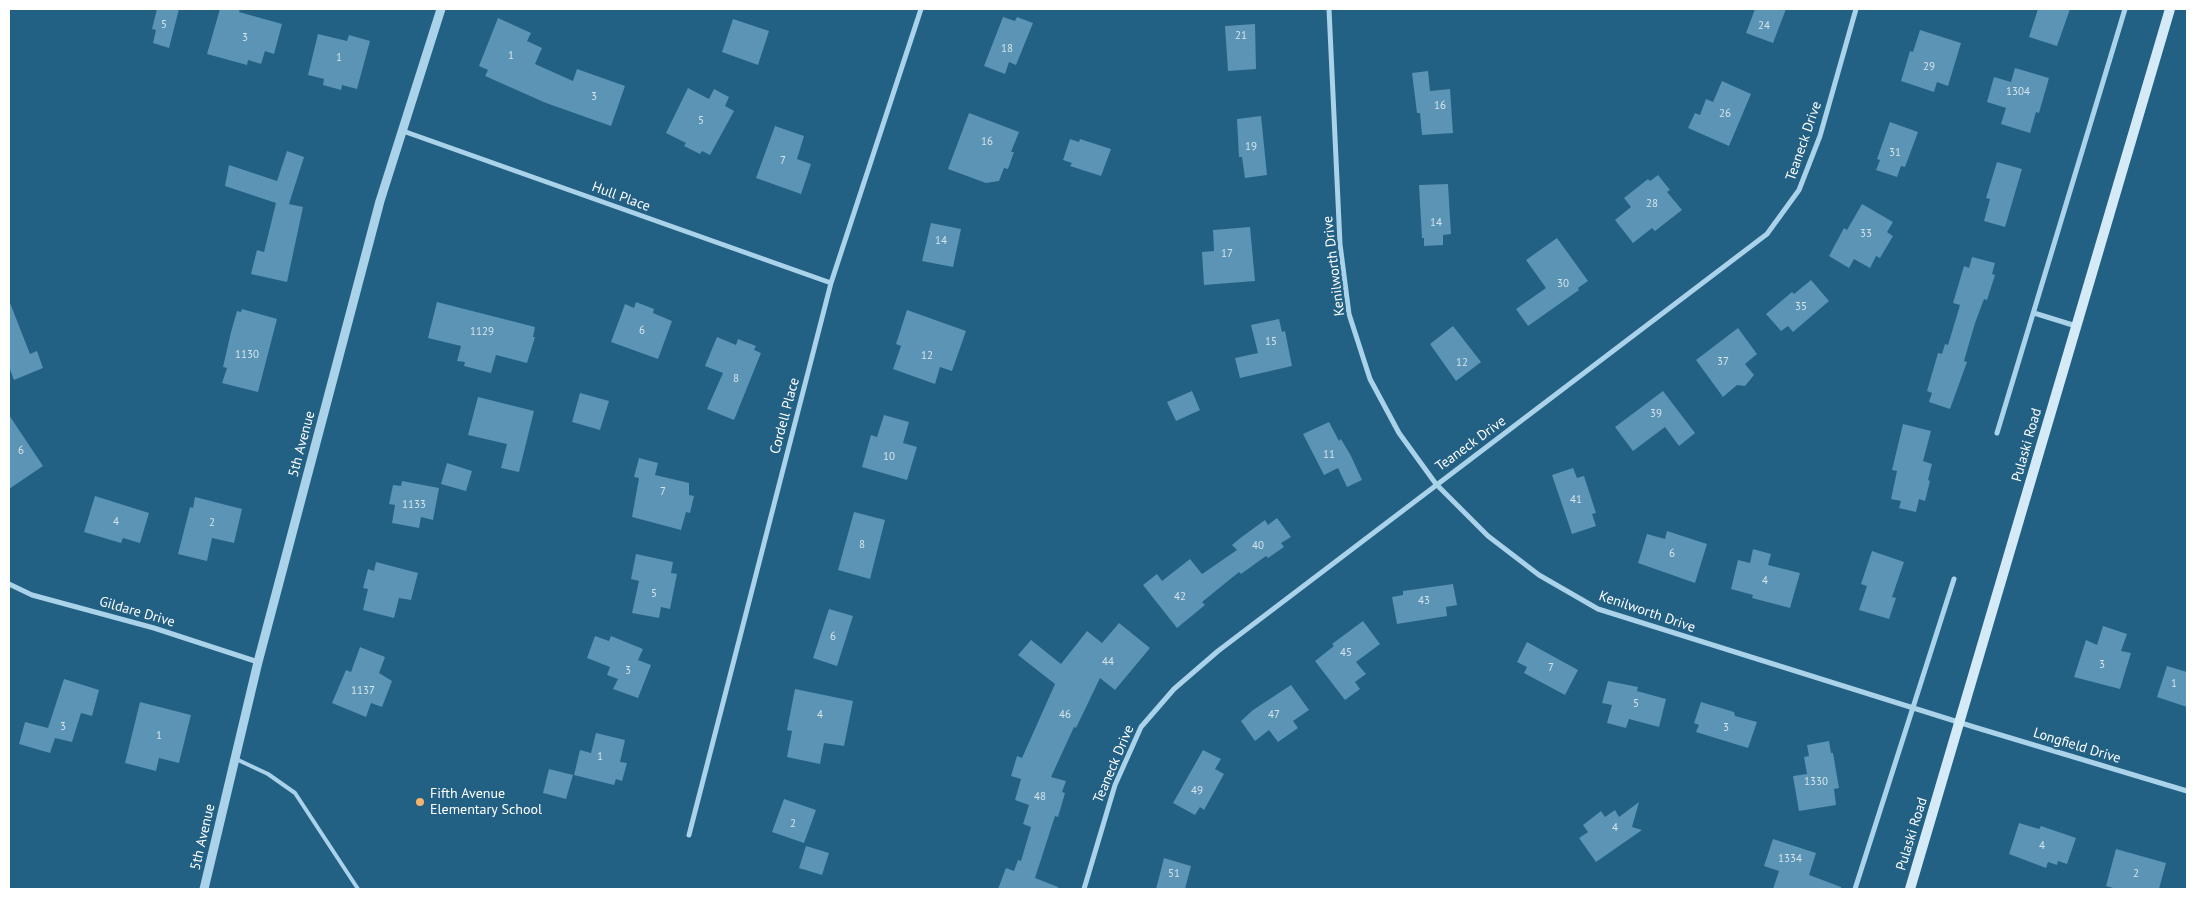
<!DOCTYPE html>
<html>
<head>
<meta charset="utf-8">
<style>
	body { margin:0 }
	#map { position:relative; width:2196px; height:898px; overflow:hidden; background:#226084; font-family:"PT Sans",sans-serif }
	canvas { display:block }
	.frame { position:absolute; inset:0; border:10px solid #fff; pointer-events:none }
</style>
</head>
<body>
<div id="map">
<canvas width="2196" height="898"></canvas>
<div class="frame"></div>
</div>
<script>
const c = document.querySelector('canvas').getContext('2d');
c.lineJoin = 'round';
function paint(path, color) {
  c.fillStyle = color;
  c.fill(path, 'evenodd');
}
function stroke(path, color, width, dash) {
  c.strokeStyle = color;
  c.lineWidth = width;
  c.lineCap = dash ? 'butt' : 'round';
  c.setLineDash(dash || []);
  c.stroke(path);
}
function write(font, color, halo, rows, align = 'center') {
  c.font = font + ' "PT Sans",sans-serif';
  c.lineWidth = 5;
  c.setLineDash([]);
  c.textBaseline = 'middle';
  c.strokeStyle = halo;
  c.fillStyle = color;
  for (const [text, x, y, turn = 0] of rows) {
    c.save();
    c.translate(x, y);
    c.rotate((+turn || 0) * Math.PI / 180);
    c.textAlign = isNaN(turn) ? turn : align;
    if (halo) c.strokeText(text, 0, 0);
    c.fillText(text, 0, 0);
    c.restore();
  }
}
paint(new Path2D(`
	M157 9H179L169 48 153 43 156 30 152 29Z
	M220 9H240L239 12 282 24 274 54 265 51 261 64 248 60 247 65 207 54Z
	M1755 9H1786L1773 43 1746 33Z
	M2038 9H2070L2057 46 2029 37Z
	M1003 17 1015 21 1017 17 1033 23 1016 65 1009 62 1005 74 984 66Z
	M498 18 531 33 527 41 542 48 535 64 573 81 577 69 625 86 611 126 546 103 485 76 488 70 479 66Z
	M733 19 769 31 758 65 722 52Z
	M1255 24 1256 69 1228 71 1225 26Z
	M1920 30 1961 43 1948 86 1937 82 1934 92 1901 81 1910 51 1913 52Z
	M318 34 347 41 349 35 370 41 357 89 342 85 341 90 323 85 324 79 308 75Z
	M2015 68 2049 78 2039 113 2036 112 2030 133 2001 124 2006 108 1987 102 1994 77 2011 82Z
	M1428 71 1430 91 1450 89 1453 133 1422 135 1420 113H1417L1412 73Z
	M1722 81 1751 94 1729 146 1688 128 1695 113 1700 115 1706 99 1713 102Z
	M688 88 709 99 714 89 729 97 725 106 734 111 710 155 702 151 700 154 684 146 686 143 666 133Z
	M969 113 1019 132 1011 152H1014L1008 169 1004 168 999 181 986 183 948 169Z
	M1261 116 1267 175 1245 178 1242 157H1239L1237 119Z
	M1890 122 1918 132 1905 167 1901 166 1897 177 1876 170 1880 160 1877 159Z
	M775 126 804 136 797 159 811 164 801 194 756 178Z
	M1070 139 1079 142 1080 139 1111 149 1101 176 1070 166 1072 163 1063 160Z
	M287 151 304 157 289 204 303 207 287 282 251 274 257 250 264 252 276 203 225 186 229 165 277 181Z
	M1997 162 2022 169 2005 227 1984 221 1990 199 1986 198Z
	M1658 175 1670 190 1667 192 1682 210 1655 231 1652 228 1633 243 1615 220 1631 207 1624 198 1648 179 1650 181Z
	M1448 184 1451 234 1443 235V245L1424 246V238H1422L1419 185Z
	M1862 204 1893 222 1887 232 1893 236 1880 258 1876 256 1870 268 1854 259 1849 268 1829 256 1844 228 1847 230Z
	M931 223 961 229 953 267 922 261Z
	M1250 227 1255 281 1204 285 1202 252 1214 251 1213 230Z
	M1557 238 1588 281 1578 288 1579 290 1528 326 1516 309 1546 288 1526 260Z
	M1972 257 1995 263 1992 274 1995 275 1987 300 1984 299 1975 323 1964 361 1967 362 1950 409 1929 402 1932 393 1927 391 1938 353 1942 354 1945 344 1948 345 1960 305 1953 303 1964 266 1969 268Z
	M1811 280 1829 301 1793 332 1788 326 1781 331 1766 314 1792 292 1794 294Z
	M437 302 535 327 533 337H535L527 363 496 355 491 373 464 366 465 362 457 361 461 346 428 338Z
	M636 302 654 309 653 313 672 321 658 359 611 342 625 304 634 308Z
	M10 303 30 354 37 351 43 368 14 380 9 367V304Z
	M242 309 277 319 258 392 222 383 227 368 223 367 231 332 237 311 241 312Z
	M907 310 966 331 952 371 940 367 935 384 893 369 901 346 896 344Z
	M1279 319 1282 332 1285 331 1292 366 1240 378 1235 358 1258 353 1251 325Z
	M1453 326 1481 362 1456 381 1430 344Z
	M1738 328 1757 354 1745 364 1754 375 1745 386 1737 385 1723 397 1696 360Z
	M717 337 736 345 738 339 756 346 754 350 761 353 734 420 707 409 723 373 705 366Z
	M1192 391 1200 410 1176 421 1167 402Z
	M1663 391 1695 433 1679 446 1665 427 1633 451 1615 427Z
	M580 393 609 401 600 430 572 422Z
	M478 397 534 411 519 472 501 468 507 444 468 435Z
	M9 415 43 466 9 489Z
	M884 415 909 422 903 443 917 447 907 480 862 467 871 435 877 437Z
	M1329 422 1339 441 1341 439 1351 456 1362 480 1347 487 1338 468 1324 475 1303 434Z
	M1903 424 1931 431 1923 461 1932 464 1928 480 1930 481 1925 501 1919 499 1916 512 1899 508 1901 501 1891 499 1897 471 1892 470Z
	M639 458 658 463 655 475 689 483V495L694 496 690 513 686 512 681 530 632 517 639 478 634 477Z
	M447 463 472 471 466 491 441 484Z
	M1573 468 1577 478 1584 476 1596 513 1592 514 1596 526 1572 534 1552 475Z
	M402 481 439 488 433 520 421 517 419 528 392 523 395 505 389 504 393 485 401 486Z
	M95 496 149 513 140 543 123 538 121 543 84 532Z
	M195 497 242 509 234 543 212 538 207 561 178 554 190 507 193 508Z
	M854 512 885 520 870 579 838 570Z
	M1277 518 1291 537 1281 543 1284 547 1268 558 1266 556 1241 574 1239 572 1202 602 1205 605 1177 628 1143 585 1157 574 1162 581 1190 559 1202 574 1237 550 1232 545 1239 539 1265 520 1268 525Z
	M1667 531 1707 544 1695 583 1638 563 1647 534 1665 539Z
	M1753 549 1771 554 1768 565 1800 573 1790 608 1752 598 1753 595 1731 589 1738 560 1750 563Z
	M1872 551 1904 562 1892 597 1896 598 1889 619 1859 610 1867 586 1861 584Z
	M636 554 673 562 671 573 677 574 670 609 661 607 659 618 632 613 639 581 631 579Z
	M376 562 418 573 411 600 399 598 394 618 363 610 368 589 363 588 368 569 374 571Z
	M1453 584 1457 605 1446 607 1447 616 1397 624 1392 597 1403 595V591Z
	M829 609 853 616 837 666 813 658Z
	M1363 621 1380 644 1356 662 1366 674 1355 682 1360 689 1345 700 1315 661 1334 646 1332 644Z
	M1119 623 1150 648 1115 690 1100 678 1076 728 1074 727 1051 777 1066 781 1062 792 1065 793 1058 817 1055 816 1035 878 1058 887V889H998L1006 868 1014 871 1018 860 1021 861 1031 827 1023 824 1029 805 1015 800 1021 779 1011 776 1017 756 1022 758 1055 684 1018 655 1031 640 1061 664 1087 631 1102 643Z
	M2103 626 2127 634 2121 651 2131 653 2120 689 2074 677 2086 640 2097 645Z
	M595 636 609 641 611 636 643 649 638 660 651 665 638 698 613 689 618 679 607 675 610 667 587 658Z
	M1527 642 1578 670 1565 695 1524 673 1527 667 1517 662Z
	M360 647 385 657 379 673 392 681 382 707 371 703 366 717 332 703 346 670 351 672Z
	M2167 666 2187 672V707L2157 697Z
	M64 679 99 690 92 716 81 713 72 742 55 738 50 753 19 744 25 722 48 728Z
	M1608 681 1638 687 1637 691 1666 699 1659 727 1629 719 1626 728 1607 723 1612 705 1602 703Z
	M1291 685 1309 710 1293 721 1298 728 1278 742 1269 730 1255 741 1241 721 1253 710Z
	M795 689 853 701 844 746 824 743 820 764 787 757 792 731 787 730Z
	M140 702 191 715 179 763 159 758 156 771 125 763Z
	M1701 702 1734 712 1735 716 1757 722 1748 748 1696 732 1699 725 1694 723Z
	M596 733 625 740 620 762 627 763 622 781 616 779 614 785 574 775 580 750 591 753Z
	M1829 741 1831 753H1833L1839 788 1834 789 1836 805 1799 811 1793 776 1807 774 1804 757 1809 756 1807 745Z
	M1203 750 1221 759 1215 769 1224 774 1204 810 1200 807 1195 815 1173 803Z
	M549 769 573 775 566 799 543 793Z
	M784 799 816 810 804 843 772 832Z
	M1639 802 1632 827 1642 830 1596 862 1579 838 1588 832 1583 825 1601 811 1605 817 1615 810 1619 817Z
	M2019 823 2039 829 2041 826 2076 838 2067 864 2058 861 2057 865 2048 862 2046 868 2009 854Z
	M1773 839 1816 853 1809 875 1841 887V889H1773L1779 871 1764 866Z
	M806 846 829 853 822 875 799 868Z
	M2116 849 2166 863 2159 889H2117L2106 886Z
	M1164 858 1191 866 1185 889H1156Z`), '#5b94b4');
stroke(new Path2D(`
	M236 759 268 774 295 793 358 889`), '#aad2e9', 4);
stroke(new Path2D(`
	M1329 9 1340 244 1349 314 1370 379 1399 433 1436 484 1488 536 1539 575 1598 609 1974 727 2187 791
	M403 131 831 283
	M2034 313 2076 326
	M1997 433 2125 9
	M9 584 32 595 154 628 258 662
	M689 835 831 283 921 9
	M1084 889 1115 785 1141 727 1174 689 1218 651 1767 234 1799 190 1820 136 1856 9
	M1855 889 1954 579`), '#aad2e9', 5);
stroke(new Path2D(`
	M204 889 258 662 380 201 441 9`), '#aad2e9', 9);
stroke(new Path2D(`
	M1910 889 2170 9`), '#d5eaf7', 10);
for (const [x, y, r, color] of [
	[420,802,5,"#f5b36c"]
]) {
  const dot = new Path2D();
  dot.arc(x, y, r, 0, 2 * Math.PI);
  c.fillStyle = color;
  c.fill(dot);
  stroke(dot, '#226084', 2);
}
write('11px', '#d6e4ec', null, [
	["5",164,25],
	["24",1764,26],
	["21",1241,36],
	["3",245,38],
	["18",1007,49],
	["1",511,56],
	["1",339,58],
	["29",1929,67],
	["1304",2018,92],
	["3",594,97],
	["16",1440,106],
	["26",1725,114],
	["5",701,121],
	["16",987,142],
	["19",1251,147],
	["31",1895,153],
	["7",783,161],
	["28",1652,204],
	["14",1436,223],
	["33",1866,234],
	["14",941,241],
	["17",1227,254],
	["30",1563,284],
	["35",1801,307],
	["6",642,331],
	["1129",482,332],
	["15",1271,342],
	["1130",247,355],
	["12",927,356],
	["37",1723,362],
	["12",1462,363],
	["8",736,379],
	["39",1656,414],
	["6",21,451],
	["11",1329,455],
	["10",889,457],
	["7",663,492],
	["41",1576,500],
	["1133",414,505],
	["4",116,522],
	["2",212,523],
	["8",862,545],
	["40",1258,546],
	["6",1672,554],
	["4",1765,581],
	["5",654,594],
	["42",1180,597],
	["43",1424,601],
	["6",833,637],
	["45",1346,653],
	["44",1108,662],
	["3",2102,665],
	["7",1551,668],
	["3",628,671],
	["1",2174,684],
	["1137",363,691],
	["5",1636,704],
	["4",820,715],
	["46",1065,715],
	["47",1274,715],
	["3",63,727],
	["3",1726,728],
	["1",159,736],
	["1",600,757],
	["1330",1816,782],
	["49",1197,791],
	["48",1040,797],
	["2",793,824],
	["4",1615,828],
	["4",2042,846],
	["1334",1790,859],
	["51",1174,874],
	["2",2136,874]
]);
write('14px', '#fff', '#226084', [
	["Teaneck Drive",1804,141,-71],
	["Hull Place",621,197,20],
	["Kenilworth Drive",1334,266,-97],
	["Cordell Place",785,416,-75],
	["5th Avenue",302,444,-75],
	["Teaneck Drive",1471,444,-36],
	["Pulaski Road",2027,445,-74],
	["Gildare Drive",137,612,16],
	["Kenilworth Drive",1647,612,19],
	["Longfield Drive",2077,746,17],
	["Teaneck Drive",1114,764,-67],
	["Pulaski Road",1912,834,-73],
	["5th Avenue",203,837,-77]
]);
write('14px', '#fff', '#226084', [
	["Fifth Avenue",430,794],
	["Elementary School",430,810]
], 'left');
</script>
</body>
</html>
